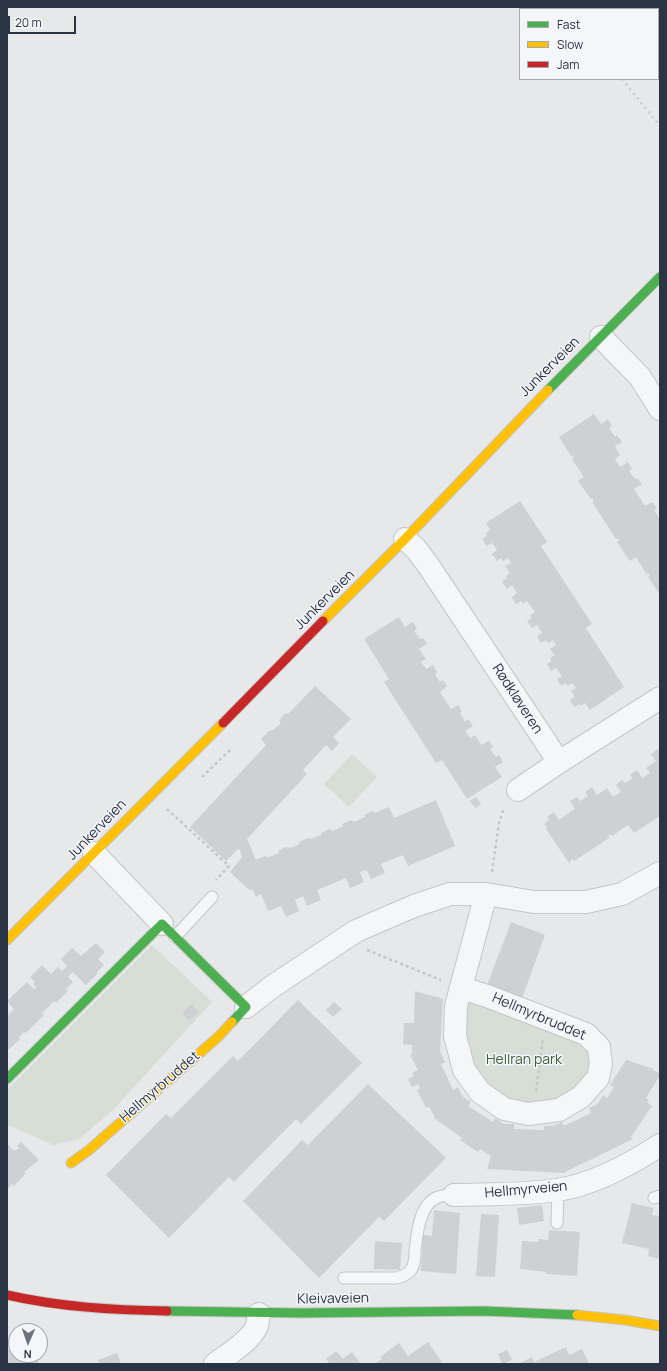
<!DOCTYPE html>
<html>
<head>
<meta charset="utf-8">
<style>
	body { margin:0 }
	#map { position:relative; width:667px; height:1371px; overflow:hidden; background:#e6e8ea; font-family:Manrope,sans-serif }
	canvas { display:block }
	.frame { position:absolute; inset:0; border:8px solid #2b3445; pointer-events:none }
	.legend { position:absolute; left:519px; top:8px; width:140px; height:72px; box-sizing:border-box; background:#f4f6f9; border:1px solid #a4a8b1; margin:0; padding:5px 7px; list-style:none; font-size:12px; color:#2b3445 }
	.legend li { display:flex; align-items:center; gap:8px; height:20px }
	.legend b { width:20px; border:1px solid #a4a8b1 }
	.north { position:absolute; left:8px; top:1323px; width:40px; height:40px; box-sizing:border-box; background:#f4f6f9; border:1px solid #a4a8b1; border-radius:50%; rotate:182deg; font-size:11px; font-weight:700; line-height:16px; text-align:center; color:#2b3445 }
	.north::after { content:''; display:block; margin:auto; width:14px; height:18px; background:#6c737f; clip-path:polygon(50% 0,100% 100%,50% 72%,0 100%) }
	.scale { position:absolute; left:8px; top:16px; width:68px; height:18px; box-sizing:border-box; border:2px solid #2b3445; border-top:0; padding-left:5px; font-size:12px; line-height:14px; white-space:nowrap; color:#2b3445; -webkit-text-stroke:3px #f4f6f9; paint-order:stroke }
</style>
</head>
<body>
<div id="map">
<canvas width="667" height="1371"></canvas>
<div class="frame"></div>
<ul class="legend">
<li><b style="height:5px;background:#4caf50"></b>Fast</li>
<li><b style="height:5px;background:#ffc107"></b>Slow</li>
<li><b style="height:5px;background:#c62828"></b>Jam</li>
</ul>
<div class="north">N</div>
<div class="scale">20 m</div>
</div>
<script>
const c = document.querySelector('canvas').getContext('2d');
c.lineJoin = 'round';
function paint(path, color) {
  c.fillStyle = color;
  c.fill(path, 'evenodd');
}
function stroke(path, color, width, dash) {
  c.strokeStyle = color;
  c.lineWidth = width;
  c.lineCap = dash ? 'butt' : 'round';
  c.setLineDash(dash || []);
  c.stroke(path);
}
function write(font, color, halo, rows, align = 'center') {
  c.font = font + ' Manrope,sans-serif';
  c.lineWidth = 3;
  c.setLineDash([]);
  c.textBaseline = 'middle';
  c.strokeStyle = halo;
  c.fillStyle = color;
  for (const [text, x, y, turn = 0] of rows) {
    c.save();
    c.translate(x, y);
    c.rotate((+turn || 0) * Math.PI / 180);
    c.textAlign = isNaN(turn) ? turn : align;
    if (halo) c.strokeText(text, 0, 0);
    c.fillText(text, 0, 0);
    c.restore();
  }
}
paint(new Path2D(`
	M352 754 377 777 349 807 324 784Z
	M152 945 212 1002 113 1110 79 1139 54 1145 7 1125V1090Z
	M476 1002 587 1045 592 1058 589 1076 578 1093 537 1105 505 1098 476 1076 462 1027 467 1004Z`), '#d6ded6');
paint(new Path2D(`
	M594 414 601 424 608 419 612 426 609 428 615 437 617 435 622 442 615 446 620 455 615 459 620 467 628 462 632 469 629 471 635 479 637 478 642 484 634 489 645 506 652 502 657 508 654 510 660 519V595L648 577 650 576 648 573 647 575 636 557 630 561 617 542 619 540 618 538 616 539 592 502 594 501 592 498 591 499 578 481 584 477 572 459 574 458 572 455 571 456 559 437Z
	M520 501 547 542 541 546 592 624 586 628 624 687 590 710 585 703 581 706 580 704 574 707 570 700 575 697 571 691 576 688 572 683 568 686 566 683 561 686 557 679 562 676 556 668 551 671 547 664 552 661 550 658 555 655 550 649 556 645 553 640 548 643 546 640 541 643 537 636 542 633 537 625 532 628 527 621 532 618 530 615 535 612 527 601 523 604 521 601 516 604 512 597 517 593 512 585 507 589 502 582 507 578 506 576 510 573 505 566 511 563 508 558 503 561 501 558 497 561 492 554 497 550 492 543 487 546 482 539 487 536 486 533 490 530 486 523Z
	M399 617 405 627 413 622 417 629 414 631 420 639 423 638 427 644 419 649 426 659 421 662 426 669 433 665 437 672 435 674 440 682 443 680 447 686 440 692 451 709 458 705 462 711 460 713 465 722 468 719 473 726 465 731 470 738 475 735 481 745 489 741 493 747 490 749 496 757 499 755 503 762 495 767 502 777 467 799 442 760 436 763 384 682 389 679 364 639Z
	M315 686 351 719 333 737 339 743 332 751 326 745 303 770 307 774 247 839 256 860 265 856 269 857 279 853 278 851 286 847 290 848 300 844 299 842 308 838 311 839 321 835V833L330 829 333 831 343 826 342 824 351 820 354 822 365 817 364 815 372 811 375 813 389 807 394 818 436 800 455 846 408 866 403 855 381 864 385 873 371 879 367 870 360 872 364 882 350 888 346 878 317 890 321 900 307 906 303 896 295 900 299 911 286 917 281 906 268 911 261 894 256 897 252 889 249 890 230 872 242 857 239 848 226 861 190 827 266 745 261 739 269 731 273 730 281 723 279 721 284 714 289 713Z
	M658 749 660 752V816L634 833 628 825 612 836 611 834 608 836 609 838 574 861 573 859 570 861 571 862 569 863 546 829 547 828 544 824 549 820 547 817 554 812 559 820 575 809 570 801 577 797 580 801 588 796 585 792 592 787 597 795 607 788 613 797 621 792 616 785 622 780 625 783 633 778 630 775 637 770 642 778 650 773 646 768 656 761 651 754Z
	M476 797 481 804 475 808 470 801Z
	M511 922 545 935 521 1001 486 988Z
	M96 943 105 952 98 959 104 965 97 972 98 973 86 985 73 972 68 977 73 982 66 989 68 991 56 1003 54 1001 42 1013 44 1015 26 1033 24 1032 19 1037 20 1039 7 1051V1018L9 1016 8 1015 14 1009 7 1001 27 982 34 989 36 987 33 984 35 982 30 977 42 965 51 974 58 967 62 971 67 966 61 959 72 948 81 956Z
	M415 991 443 999 440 1051 445 1062 441 1064 453 1090 458 1087 462 1096 471 1102 468 1106 493 1122 495 1118 504 1124H514V1129L544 1130V1126H553L562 1122 564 1126 591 1113 589 1108 598 1104 603 1095 607 1098 614 1087 610 1085 626 1060 654 1069 652 1070 660 1073V1075L646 1098 649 1100 647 1102 652 1106 631 1137 633 1139 563 1173 487 1169 491 1156 480 1149 478 1152 460 1140 462 1138 434 1118 435 1117 429 1107 426 1108 417 1090 420 1088 418 1084 412 1087 408 1079 414 1076 412 1073 418 1070 410 1055 412 1054V1045L403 1044 404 1023H414Z
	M298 1000 362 1063 301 1124 296 1119 234 1182 229 1177 169 1238 106 1175 166 1114 171 1118 233 1056 238 1061Z
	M334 1002 342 1009 333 1017 326 1010Z
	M192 1004 199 1012 189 1021 182 1013Z
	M368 1084 446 1158 384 1221 379 1217 319 1278 243 1201 302 1140 308 1145Z
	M21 1142 39 1160 24 1172 26 1173 14 1186 12 1184 7 1189V1147L8 1145 14 1151 16 1149 17 1150 19 1148 17 1146Z
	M632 1203 654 1208 652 1215 660 1216V1259L648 1256 649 1249 622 1243Z
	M542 1205 544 1221 519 1225 517 1208Z
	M434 1210 460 1213 456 1274 421 1271 423 1235 432 1236Z
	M481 1214 499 1215 495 1277 476 1276Z
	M549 1230 580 1232 577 1276 546 1274V1272L520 1269 522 1241 538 1242 539 1239 548 1240Z
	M375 1241 402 1243 400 1270 374 1269Z
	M428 1342 442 1362 439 1364H374L382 1359 380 1357 399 1343 408 1356Z
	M14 1345 16 1347V1355H33L40 1364H7V1351Z
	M566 1347 569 1355 582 1349 589 1364H518L532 1357 534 1362Z
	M507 1350 512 1360 502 1364 498 1354Z
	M336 1351 343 1359 352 1352 361 1364H330L326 1359Z
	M117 1353 121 1364H96L99 1363 98 1360Z`), '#ced0d3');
const lane = new Path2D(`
	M175 937 212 897
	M654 1198 660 1196
	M557 1223 558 1190
	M344 1278H396C401 1277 406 1275 410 1271 415 1266 415 1257 415 1251 417 1235 419 1206 436 1198 441 1195 448 1195 454 1195`);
const street = new Path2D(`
	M601 337 640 377 660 409
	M405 539 416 549 428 565 559 762 660 698
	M518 790 559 762
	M94 853 162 924
	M462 988 487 996 586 1034 599 1047 601 1064 598 1078 581 1097 559 1110 528 1114 504 1109 480 1092 464 1070 455 1036 456 1006 486 894
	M246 1007 273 986 356 931 414 906 450 894H486L534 902H586L622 894 660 873
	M454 1195C488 1194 523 1195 557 1190 592 1185 631 1164 660 1145
	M215 1364C227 1355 251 1341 257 1326 258 1323 258 1318 259 1314`);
const fast = new Path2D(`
	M548 390 660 277
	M7 1079 162 924 246 1007 232 1022
	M167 1311 302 1313 484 1311 577 1315`);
const slow = new Path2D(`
	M323 621 405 539 548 390
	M7 940 223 723
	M71 1163 89 1150 218 1037 232 1022
	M577 1315 625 1320 660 1326`);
const jam = new Path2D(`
	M223 723 323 621
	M7 1295C60 1307 113 1310 167 1311`);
stroke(lane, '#c4c6c8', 13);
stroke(street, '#c4c6c8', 24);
stroke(fast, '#c4c6c8', 11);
stroke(slow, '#c4c6c8', 11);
stroke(jam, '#c4c6c8', 11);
stroke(new Path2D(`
	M202 777 230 750
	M167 809 229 866 216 880
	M492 872 499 823 504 807
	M367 950 441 980
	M536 1091 543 1040`), '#c5c6ca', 2.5, [3, 3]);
stroke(lane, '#f5f6f7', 11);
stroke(street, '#f5f6f7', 22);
stroke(fast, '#4caf50', 9);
stroke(slow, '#ffc107', 9);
stroke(jam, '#c62828', 9);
stroke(new Path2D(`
	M563 7 564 9
	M622 79 660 126`), '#cecfd2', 3, [2, 4]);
write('14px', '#2b3445', '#f4f6f9', [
	["Junkerveien",550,367,-45],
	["Junkerveien",325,600,-45],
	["Rødkløveren",517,699,57],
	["Junkerveien",97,830,-46],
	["Hellmyrbruddet",539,1017,23],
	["Hellmyrbruddet",160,1087,-41],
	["Hellmyrveien",526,1190,-5],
	["Kleivaveien",333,1299,-1]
]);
write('14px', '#3f6138', '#f4f6f9', [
	["Hellran park",524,1060]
]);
</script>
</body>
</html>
